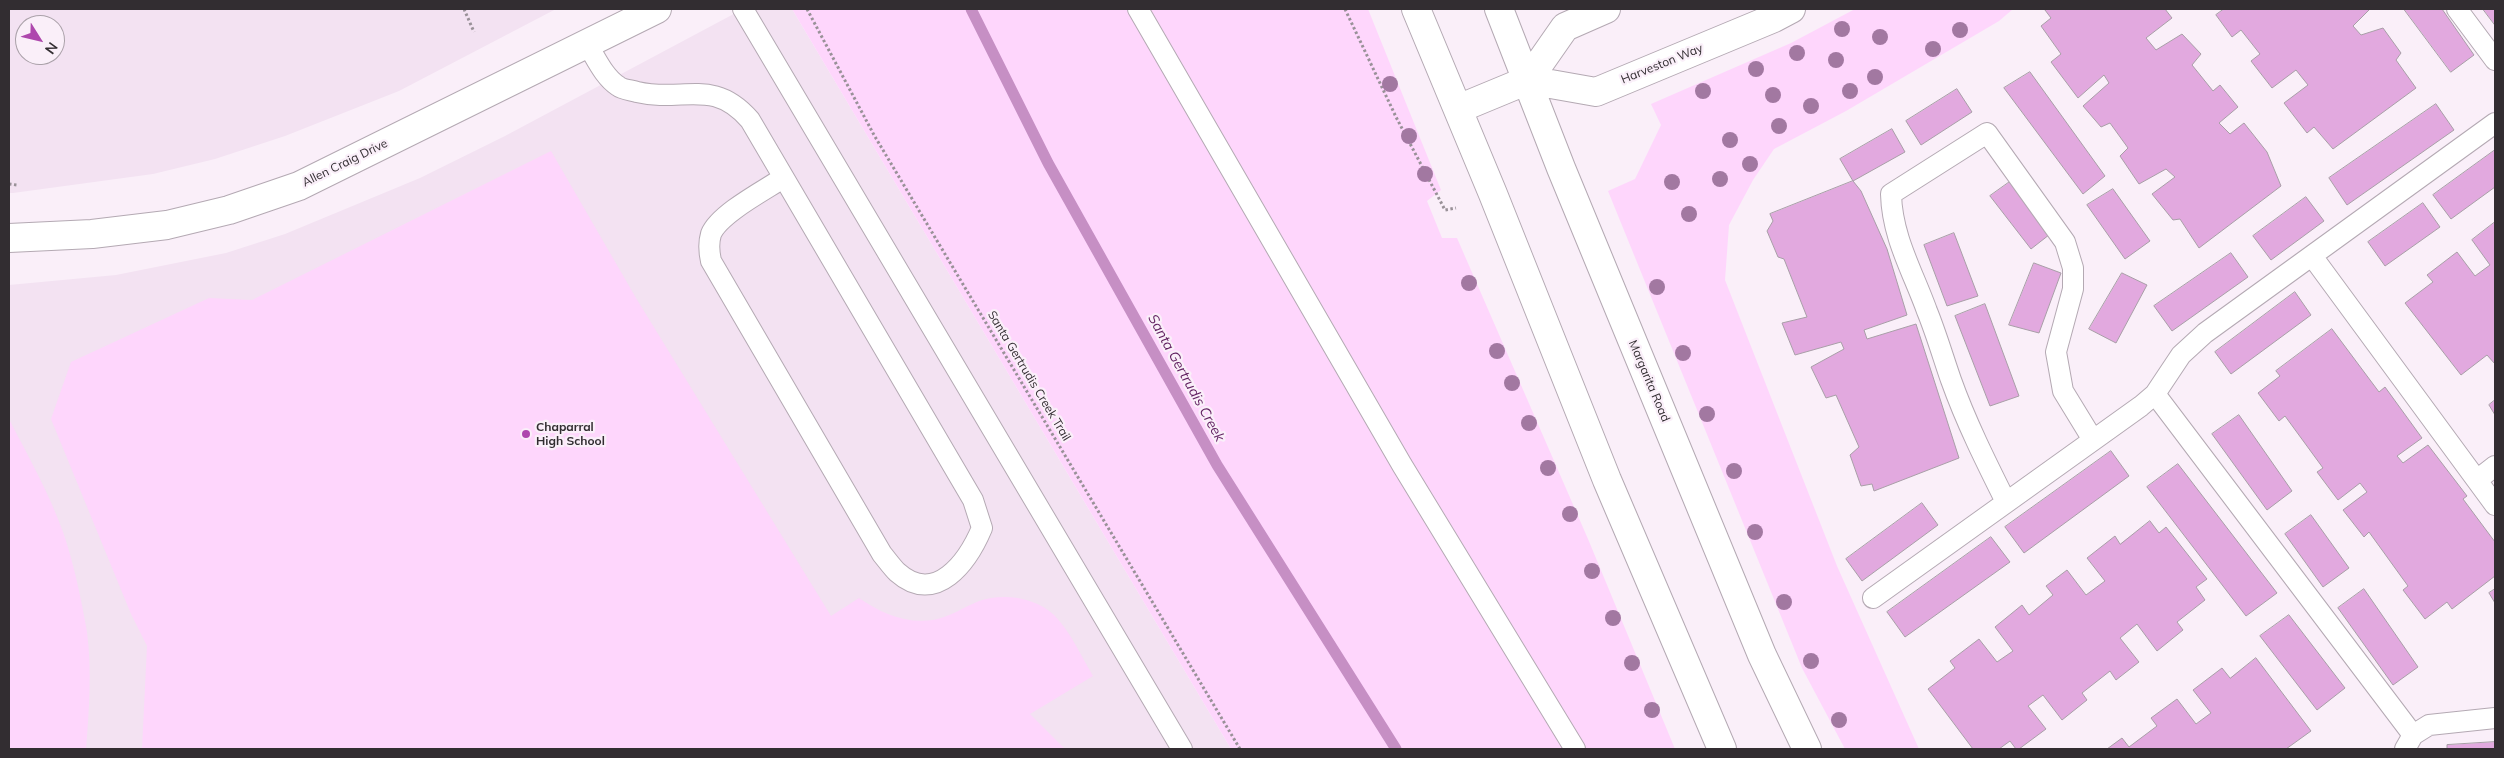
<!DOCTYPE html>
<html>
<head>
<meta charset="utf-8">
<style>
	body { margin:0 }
	#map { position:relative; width:2504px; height:758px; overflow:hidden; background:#faeff9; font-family:Mulish,sans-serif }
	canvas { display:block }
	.frame { position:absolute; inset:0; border:10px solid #322d31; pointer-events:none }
	.north { position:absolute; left:15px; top:15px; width:50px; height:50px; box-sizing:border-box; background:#faeff9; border:1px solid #aaa1a9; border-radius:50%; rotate:126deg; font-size:14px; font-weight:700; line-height:20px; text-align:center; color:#322d31 }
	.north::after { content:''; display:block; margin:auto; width:18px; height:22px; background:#ae48ad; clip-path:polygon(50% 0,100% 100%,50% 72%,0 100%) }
</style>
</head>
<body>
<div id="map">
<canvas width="2504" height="758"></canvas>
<div class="frame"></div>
<div class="north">N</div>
</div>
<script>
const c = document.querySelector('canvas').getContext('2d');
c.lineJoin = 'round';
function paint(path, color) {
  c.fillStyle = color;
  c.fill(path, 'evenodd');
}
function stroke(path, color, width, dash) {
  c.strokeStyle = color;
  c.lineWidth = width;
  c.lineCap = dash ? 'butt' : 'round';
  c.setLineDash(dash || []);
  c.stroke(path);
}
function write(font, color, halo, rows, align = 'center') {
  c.font = font + ' Mulish,sans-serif';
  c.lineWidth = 4.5;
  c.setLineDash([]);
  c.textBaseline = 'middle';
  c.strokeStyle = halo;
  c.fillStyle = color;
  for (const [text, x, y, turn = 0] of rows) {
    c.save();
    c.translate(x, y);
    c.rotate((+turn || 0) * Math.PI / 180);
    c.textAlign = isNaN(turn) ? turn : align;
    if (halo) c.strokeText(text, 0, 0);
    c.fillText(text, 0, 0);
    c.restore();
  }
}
paint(new Path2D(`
	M9 9H556L399 91 285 136 215 159 153 174 13 193H9ZM25 25H55V55H25Z
	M743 9H792L1231 749H9V285L116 275 226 253 285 234 420 178 505 136Z`), '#f3e2f2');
paint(new Path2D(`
	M792 9H1368L1441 190 1427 201 1442 238H1457L1588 539 1675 749H1231Z
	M1855 9H2013L1999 21 1846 111 1774 149 1753 180 1729 225 1725 280 1837 566 1919 749H1845L1802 668 1608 191 1635 179 1661 125 1651 104 1791 43Z
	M551 151 636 298 831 616 859 598C881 613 905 624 933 620 950 617 964 607 979 601 1003 593 1035 597 1054 615 1071 632 1081 656 1093 676L1030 714 1065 749H142L147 646 131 614 51 419 71 362 209 298 252 300Z
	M9 419C28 456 49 493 63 532 74 564 81 598 87 632 92 670 89 711 86 749H9Z`), '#fed6fc');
stroke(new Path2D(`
	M971 9 1048 163 1217 465 1396 749`), '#c68fc4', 11);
const building = new Path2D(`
	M2046 9H2165L2172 18 2146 38 2156 50 2182 34 2201 54 2192 65 2213 91 2220 85 2238 107 2219 123 2230 134 2244 123 2267 152 2281 186 2199 248 2180 219 2173 220 2152 194 2175 177 2166 169 2139 184 2120 156 2128 148 2110 123 2101 127 2083 106 2109 83 2104 75 2078 98 2051 62 2061 54 2041 26 2051 18 2045 10Z
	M2224 9H2370L2353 26 2361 35 2383 28 2401 53 2396 60 2416 88 2333 149 2314 127 2307 133 2284 103 2308 85 2296 70 2272 88 2251 61 2260 54 2241 30 2232 37 2216 15Z
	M2404 9H2442L2474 55 2451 72Z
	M2483 9H2495V25Z
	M2030 72 2105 176 2083 194 2004 88Z
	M1957 89 1972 112 1921 145 1906 121Z
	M2436 104 2454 130 2347 205 2329 178Z
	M1892 129 1905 152 1853 181 1840 159Z
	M2495 150V187L2451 219 2433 195Z
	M2018 176 2054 231 2031 249 1990 196Z
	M1853 181 1861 191 1887 249 1907 315 1864 330 1867 339 1916 324 1959 458 1874 491 1872 484 1861 486 1850 455 1859 447 1836 395 1826 398 1811 367 1844 349 1841 342 1795 355 1782 323 1807 317 1784 259 1778 257 1767 231 1773 221 1770 214Z
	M2113 189 2150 241 2125 259 2087 205Z
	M2306 197 2324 221 2271 260 2253 236Z
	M2423 203 2440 227 2385 266 2368 242Z
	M2495 222V364L2487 355 2461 375 2405 303 2433 282 2427 275 2457 252 2475 276 2490 265 2472 240Z
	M1954 233 1978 296 1947 306 1924 245Z
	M2231 253 2248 277 2172 331 2154 306Z
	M2034 263 2061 273 2039 333 2009 325Z
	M2122 273 2147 285 2116 343 2089 329Z
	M2295 292 2311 315 2231 374 2215 352Z
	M1985 304 2019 396 1990 406 1955 316Z
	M2332 329 2379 392 2385 387 2422 438 2397 456 2403 463 2428 445 2467 496 2463 499 2495 542V576L2452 609 2447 602 2425 619 2403 590 2408 586 2369 532 2364 537 2343 510 2367 492 2360 483 2338 500 2317 472 2323 468 2285 416 2279 421 2258 393 2280 376 2276 371Z
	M2495 400V415L2489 405Z
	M2239 415 2292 491 2267 510 2212 434Z
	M2111 451 2129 476 2024 553 2005 527Z
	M2178 464 2277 593 2246 616 2147 487Z
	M1922 503 1938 525 1862 581 1846 559Z
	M2311 515 2349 568 2323 587 2285 534Z
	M2150 521 2159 533 2166 527 2207 579 2196 587 2205 600 2177 622 2183 630 2157 651 2137 624 2120 638 2139 662 2116 680 2110 671 2082 693 2087 700 2062 720 2043 695 2028 706 2046 729 2019 749H2016L2010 741 1999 749H1973L1928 689 1955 668 1950 661 1979 639 1997 662 2013 651 1995 627 2022 605 2029 615 2053 595 2046 586 2067 570 2086 595 2105 581 2087 558 2115 536 2120 544Z
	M1991 537 2010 562 1905 637 1887 612Z
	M2364 589 2418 667 2393 685 2338 608Z
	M2495 589V603L2489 593Z
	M2289 615 2345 688 2317 710 2260 636Z
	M2256 658 2311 731 2286 749H2107L2122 738 2129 747 2157 726 2151 718 2177 699 2196 724 2211 713 2193 690 2222 668 2230 678Z
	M2495 742V749H2447V745Z`);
paint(building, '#e2a9df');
stroke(building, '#a89ea7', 1);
const lane = new Path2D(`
	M743 9 1182 749
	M1138 9 1402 465 1575 749
	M2457 9 2495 60
	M587 44C596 58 604 77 618 86 623 90 631 90 637 92 683 103 713 77 750 120L973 500 982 528C968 561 936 607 897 572 892 567 887 560 882 554L711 261C709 252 708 244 711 234 719 214 765 190 783 178
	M2312 256 2495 505
	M2155 394 2413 735
	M2477 480 2495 466
	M2006 502C1986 462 1966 422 1951 380 1943 357 1936 333 1927 311 1913 272 1892 237 1891 194L1987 133 2065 242 2073 268V289L2056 352 2063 391 2093 440
	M1873 598 2141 406 2155 394 2181 355 2205 333 2495 123
	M2405 749 2413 735 2429 725 2495 718`);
const street = new Path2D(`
	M9 238 92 234 167 225 229 210 299 186 657 9`);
const secondary = new Path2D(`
	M1416 9 1493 194 1607 480 1722 749
	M1499 9 1561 168 1762 655 1807 749
	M1528 80 1596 92 1774 18 1791 9
	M1458 109 1528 80 1565 27 1606 9`);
stroke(lane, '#b4a9b3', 22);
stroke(street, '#b4a9b3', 30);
stroke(secondary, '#b4a9b3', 30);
stroke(new Path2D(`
	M464 9 474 32
	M807 9 874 135 1240 749
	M1345 9 1396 117 1445 210 1456 208
	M9 184 17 185`), '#999198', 3, [2.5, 2.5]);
stroke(lane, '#fff', 20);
stroke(street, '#fff', 28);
stroke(secondary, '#fff', 28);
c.fillStyle = '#a278a1';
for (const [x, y] of [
	[1842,29],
	[1960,30],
	[1880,37],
	[1933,49],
	[1797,53],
	[1836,60],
	[1756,69],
	[1875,77],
	[1390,84],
	[1703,91],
	[1850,91],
	[1773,95],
	[1811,106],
	[1779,126],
	[1409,136],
	[1730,140],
	[1750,164],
	[1425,174],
	[1720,179],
	[1672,182],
	[1689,214],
	[1469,283],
	[1657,287],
	[1497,351],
	[1683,353],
	[1512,383],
	[1707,414],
	[1529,423],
	[1548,468],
	[1734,471],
	[1570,514],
	[1755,532],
	[1592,571],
	[1784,602],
	[1613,618],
	[1811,661],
	[1632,663],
	[1652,710],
	[1839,720]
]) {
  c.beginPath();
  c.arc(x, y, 8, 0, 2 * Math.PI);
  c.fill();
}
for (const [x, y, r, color] of [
	[526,434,5,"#ae48ad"]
]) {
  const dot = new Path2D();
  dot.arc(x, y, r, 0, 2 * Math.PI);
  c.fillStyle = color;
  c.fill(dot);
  stroke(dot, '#faeff9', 2);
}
write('12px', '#322d31', '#faeff9', [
	["Harveston Way",1662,64,-22],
	["Allen Craig Drive",345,163,-26],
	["Santa Gertrudis Creek Trail",1029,376,59],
	["Margarita Road",1649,381,67]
]);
write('bold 12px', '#322d31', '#faeff9', [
	["Chaparral",536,427],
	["High School",536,441]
], 'left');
write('italic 14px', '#5f1e5f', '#faeff9', [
	["Santa Gertrudis Creek",1186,378,61]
]);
</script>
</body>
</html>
